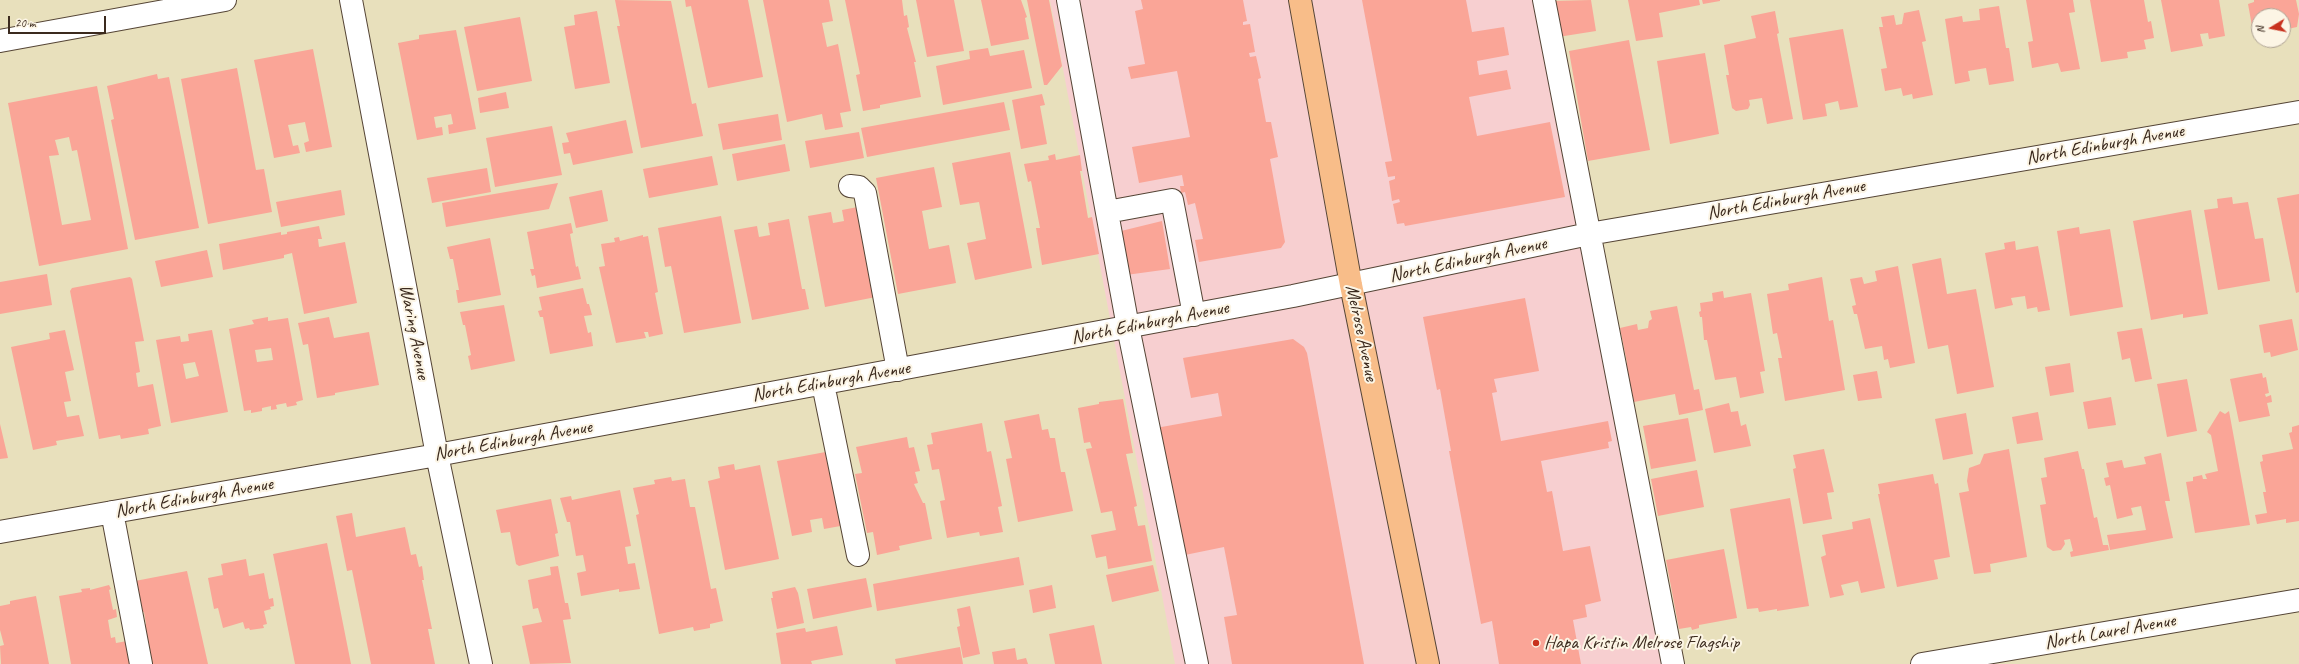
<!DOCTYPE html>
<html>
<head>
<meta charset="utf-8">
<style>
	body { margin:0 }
	#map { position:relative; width:2299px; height:664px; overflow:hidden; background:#e8e0bc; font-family:Caveat,sans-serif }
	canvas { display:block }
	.north { position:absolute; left:2251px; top:8px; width:40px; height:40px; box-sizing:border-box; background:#fcf5e5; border:1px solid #afa495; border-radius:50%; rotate:260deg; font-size:11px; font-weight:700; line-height:16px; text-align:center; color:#3b2a1e }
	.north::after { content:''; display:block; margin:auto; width:14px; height:18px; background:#c8321e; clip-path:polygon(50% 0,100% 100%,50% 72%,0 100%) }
	.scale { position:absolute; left:8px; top:16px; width:98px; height:18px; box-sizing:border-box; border:2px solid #3b2a1e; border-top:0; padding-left:5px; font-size:12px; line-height:14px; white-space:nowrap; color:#3b2a1e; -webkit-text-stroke:3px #fcf5e5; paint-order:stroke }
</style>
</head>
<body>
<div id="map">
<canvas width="2299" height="664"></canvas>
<div class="north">N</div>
<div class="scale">20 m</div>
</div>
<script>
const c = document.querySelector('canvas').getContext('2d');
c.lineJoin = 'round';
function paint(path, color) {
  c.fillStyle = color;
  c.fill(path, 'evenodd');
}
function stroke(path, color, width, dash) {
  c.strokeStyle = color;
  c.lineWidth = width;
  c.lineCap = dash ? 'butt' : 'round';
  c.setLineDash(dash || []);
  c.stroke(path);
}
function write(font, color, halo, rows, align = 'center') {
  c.font = font + ' Caveat,sans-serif';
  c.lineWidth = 4;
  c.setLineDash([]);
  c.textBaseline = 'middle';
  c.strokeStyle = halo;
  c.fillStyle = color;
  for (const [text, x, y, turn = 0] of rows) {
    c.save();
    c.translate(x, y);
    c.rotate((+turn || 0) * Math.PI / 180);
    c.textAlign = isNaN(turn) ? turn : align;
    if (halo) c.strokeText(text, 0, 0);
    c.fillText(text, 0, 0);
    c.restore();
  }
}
paint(new Path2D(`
	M1050 0H1546L1676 664H1175Z`), '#f7cfd0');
paint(new Path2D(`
	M615 0 671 1 692 104 696 103 703 136 641 148 617 26H620Z
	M685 0H748L763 77 708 88 691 6 686 7Z
	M763 0H829L833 21 822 23 827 47 838 44 851 111 840 113 843 127 825 130 822 114 787 122Z
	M845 0H902L904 16 907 15 909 27 907 28 916 62H914L921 97 880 105V108L863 111 856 75 860 74Z
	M916 0H954L964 51 927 57Z
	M981 0H1021L1027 17 1025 18 1029 39 991 46Z
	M1027 0H1049L1062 66 1047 85H1044Z
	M1141 0H1243L1247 21 1243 22V25L1250 24 1255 52 1249 53 1250 57 1256 56 1261 78 1258 79 1266 122H1271L1278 157 1270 159 1285 242 1281 248 1199 262 1195 240 1203 239 1195 203 1188 205 1185 192 1181 193 1180 186H1184L1182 175 1139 183 1132 147 1190 137 1177 71 1131 79 1128 67 1145 64 1135 11 1143 9Z
	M1362 0H1466L1472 32 1504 27 1509 55 1477 61 1479 75 1507 70 1511 89 1469 97 1477 136 1550 122 1565 197 1405 226 1404 223 1397 224 1393 204 1400 202 1399 199 1392 201 1389 181 1395 179V176L1388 177 1385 162 1392 161Z
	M1591 0 1596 31 1558 37 1552 1Z
	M1628 0H1699L1700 5 1659 13 1663 37 1636 41Z
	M1702 0H1720V1L1703 4Z
	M2026 0H2073L2075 12 2069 13 2080 69 2061 72 2058 63 2032 68 2028 42 2033 41Z
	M2090 0H2144L2148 22 2151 21 2154 38 2144 40 2146 49 2127 52 2128 58 2101 62Z
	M2161 0H2219L2225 36 2209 39 2208 33 2200 34 2203 46 2171 52Z
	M2254 0H2296L2299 14 2297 27 2283 30V16H2259V28H2257L2256 25 2252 26 2248 4 2254 2Z
	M1999 6 2006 48H2009L2014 81 1989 85 1986 68 1968 71 1970 81 1955 84 1945 19 1962 16 1963 22 1980 20 1979 9Z
	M1919 10 1926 41 1922 42 1933 95 1913 99 1912 94 1903 96 1901 88 1885 91 1881 69 1887 68 1879 27H1883L1881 17 1894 15 1896 25 1902 24 1904 13Z
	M597 11 610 83 575 89 564 27 575 25 574 15Z
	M1775 11 1779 33 1777 34 1793 119 1767 124 1762 98 1749 100 1750 105 1748 109 1736 111 1732 108 1726 75H1729L1724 45 1756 38 1751 16Z
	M520 17 532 81 477 91 464 27Z
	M1843 29 1858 107 1840 110 1838 101 1825 104 1827 116 1803 120 1789 38Z
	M456 30 476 129 449 134 448 125 453 124 451 114 434 117 436 128 442 127 443 135 417 140 398 43 419 39V35Z
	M1629 40 1650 150 1588 161 1569 51Z
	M988 48 990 56 1024 50 1032 88 943 105 936 66 970 59 969 51Z
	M313 49 332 147 306 152 304 143 309 141 305 122 288 125 293 146 298 145 300 153 274 158 254 60Z
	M1705 53 1719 134 1670 144 1657 61Z
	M237 68 256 170 264 169 272 212 208 224 181 79Z
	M157 74 158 79 169 77 199 228 135 240 111 120 114 119 107 86Z
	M97 86 128 249 39 266 8 103ZM69 137 72 151 77 150 91 220 62 225 49 156 59 155 55 140Z
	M506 92 509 108 480 113 478 98Z
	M1042 94 1045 105 1040 106 1047 144 1021 149 1012 100Z
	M1004 102 1010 130 867 157 861 128Z
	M778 114 782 140 723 150 718 124Z
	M626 120 633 153 573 165 570 153 564 154 562 143 569 142 566 133Z
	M552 126 562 175 495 187 486 138Z
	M859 132 864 158 810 168 805 141Z
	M785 144 790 171 737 181 732 154Z
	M1010 152 1032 268 975 280 967 243 986 239 979 202 960 205 952 163Z
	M1055 154 1056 160 1080 155 1082 171H1080L1088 218 1092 217 1099 254 1042 265 1036 228H1040L1031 181 1028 182 1024 164 1049 160 1048 156Z
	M712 156 718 185 649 198 643 169Z
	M934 167 942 207 922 211 929 249 949 245 956 283 898 294 876 178Z
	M487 168 491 192 432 203 427 178Z
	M558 183 549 209 446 227 442 203Z
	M341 190 345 215 281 227 276 202Z
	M602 190 608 221 576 228 569 197Z
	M2299 194V292L2296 293 2277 198Z
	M2232 197 2233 204 2248 202 2255 239 2263 238 2270 281 2218 290 2204 210 2218 208 2217 199Z
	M863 206 881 296 825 307 808 216 831 212 833 223 844 221 842 210Z
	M2191 210 2208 314 2183 318V314L2151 320 2133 221Z
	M721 216 741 323 684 333 671 266 665 267 658 228Z
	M789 219 802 289H805L809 309 752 320 734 230 757 226 759 237 770 235 768 223Z
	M1162 221 1170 269 1126 275 1117 232Z
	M571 223 573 233 570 234 576 267 578 266 581 279 537 288 535 275 532 276 530 269H534L527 232Z
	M319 226 322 239H318L319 247 345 242 357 303 304 314 292 253 284 255V258L223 270 219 244 281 232V235L287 234V232Z
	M2079 227 2080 234 2110 229 2123 307 2070 316 2057 231Z
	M643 235V237L648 236 658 292 655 293 663 334 649 337 648 332H644L646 338 616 343 599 267 605 266 601 244 615 242 614 238 619 237 620 241Z
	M490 238 501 295 458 303 456 290H459L453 259H450L447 247Z
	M2015 241 2016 250 2038 246 2050 310 2038 312 2037 307 2027 309 2025 296 2011 298 2013 305 1995 309 1985 253 2005 249 2004 243Z
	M207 250 213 277 161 287 155 261Z
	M1941 258 1947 294 1976 289 1994 387 1957 394 1948 345 1928 349 1912 264Z
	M1898 266 1915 363 1890 368 1888 359 1884 360 1882 346 1865 349 1857 314H1854L1852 306 1856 305 1850 279 1862 277 1864 284 1877 281 1875 271Z
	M47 274 52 305 0 314V282Z
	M130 277 132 279 144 341 135 342 140 372 136 373 138 387 153 384 161 426 148 429 149 434 121 439 120 435 99 439 70 291 72 288Z
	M1822 277 1829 321 1833 320 1845 390 1785 401 1778 358H1782L1777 333 1773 334 1767 294 1789 290 1788 284Z
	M583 288 587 304H589L592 315 584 316 588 333 591 332 593 346 550 354 543 317H540L538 311 542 310 539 297Z
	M1723 291 1724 298 1751 293 1765 371 1760 372 1764 393 1740 398 1736 377 1715 380 1707 340H1704L1702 317H1700L1699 312 1701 311 1700 303 1713 301 1712 293Z
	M1525 298 1539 371 1494 379 1497 392 1492 393 1501 441 1608 421 1612 441 1608 442 1609 448 1541 461 1547 492 1552 491 1563 551 1590 546 1601 601 1585 605 1587 617 1573 620 1581 664H1499L1492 621 1481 624 1449 451H1451L1440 389 1437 390 1423 317Z
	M504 305 515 361 471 370 468 356 471 355 465 325H463L460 312Z
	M1677 306 1694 390 1699 389 1703 410 1679 415 1675 394 1634 402 1628 375H1623L1621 364 1627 363 1620 328 1637 324 1638 330 1648 328 1649 321 1652 319 1650 311Z
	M268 317V321L288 318 303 400 296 402 297 405 287 407 286 403 276 405 277 409 271 410V406L262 408V411L251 413V410L244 411 229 329 254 324 252 320ZM271 348 273 360 257 362 255 350Z
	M329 317 334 338 369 332 379 385 335 393V395L317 398 308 344 303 345 298 323Z
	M2292 319 2298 350 2271 357 2270 352 2264 353 2259 325Z
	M2142 328 2152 379 2135 382 2130 358 2122 360 2117 332Z
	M65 330 74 370 65 372 71 401 64 402 67 417 79 415 84 436 56 441 57 445 33 450 11 347 50 339 49 333Z
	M212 330 228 412 171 423 156 340 180 336 181 342 189 341 188 334ZM195 362 199 376 186 379 183 364Z
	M1293 339 1304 347 1307 353 1364 664H1232L1224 617 1237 615 1224 547 1180 556 1156 428 1222 416 1218 393 1191 398 1183 358Z
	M2070 363 2074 392 2050 396 2045 367Z
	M1877 371 1882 398 1858 401 1853 375Z
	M2262 373 2263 378 2266 377 2269 393 2265 394 2266 397 2271 395 2272 402 2267 403 2270 416 2239 422 2230 379Z
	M2187 379 2197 431 2167 437 2157 384Z
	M2111 397 2116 425 2088 429 2083 402Z
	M1123 399 1133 453 1126 454 1137 506 1134 507 1138 526 1145 525 1152 561 1108 569 1106 556 1096 558 1091 535 1116 530 1112 511 1101 513 1086 449 1092 448 1090 442 1084 443 1078 408 1099 404V402Z
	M1729 403 1731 412 1738 411 1741 426 1746 424 1751 446 1714 453 1705 409Z
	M2220 411 2225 414 2229 411 2250 525 2195 533 2186 482 2193 481V477L2202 475 2203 479H2207L2205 474 2218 471 2211 435 2207 432Z
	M2038 412 2043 440 2017 444 2012 417Z
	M1966 413 1973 454 1943 460 1935 419Z
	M1039 414 1042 430 1048 429 1050 438H1055L1061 472H1065L1073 511 1018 522 1006 459 1012 458 1004 421Z
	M1688 418 1696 461 1651 469 1643 426Z
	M982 423 987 452 991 451 1002 506 998 507 1003 532 980 536 979 532 947 538 940 501 945 500 939 469 932 470 927 445 933 444 931 433Z
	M0 424 8 458 0 459Z
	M2299 425V521L2286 523V519L2257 524 2255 515 2267 513 2263 492H2266L2260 462 2263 461 2262 455 2293 449 2289 433 2292 432V427Z
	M907 437 909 448 914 447 920 471 915 472 918 483 914 484 923 503H925L932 539 899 546 900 550 877 555 873 532 867 533 855 474 862 473 856 447Z
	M1824 449 1834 492 1827 493 1832 519 1803 524 1793 469 1796 468 1793 455Z
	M2009 449 2027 557 1990 564 1991 572 1974 574 1959 493 1969 491 1967 481 1969 468 1980 464 1984 454Z
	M831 451 846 525 824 529 822 518 810 520 812 532 792 536 777 461Z
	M2078 451 2082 469H2084L2094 518 2097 517 2103 545H2108L2109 550 2071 557 2070 552 2073 551 2070 539 2064 540 2065 544 2061 550 2053 551 2047 547 2040 505 2046 504 2041 478 2047 477 2044 458Z
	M2161 453 2170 501H2165L2173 538 2110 550 2107 535 2146 530 2141 506 2131 508 2133 515 2117 519 2110 485 2106 486 2104 478 2109 477 2106 463 2122 460 2124 468 2146 464 2144 457Z
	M734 464 735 470 760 465 779 559 725 570 708 481 720 478 718 467Z
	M1697 470 1704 507 1658 516 1651 479Z
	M1933 474 1935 484 1938 483 1950 557 1934 560 1938 579 1897 587 1878 494H1880L1878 484Z
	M671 477 672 481 685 479 690 507H695L711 589 716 588 723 621 710 624V628L694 631 693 627 659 634 636 515 639 514 633 488 655 484 654 480Z
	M620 490 631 546 625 547 628 564 635 563 640 589 619 592V589L581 596 577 573 586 571 583 555 576 556 570 522H567L560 498 571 496 572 500Z
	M1790 498 1809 606 1777 611V609L1759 612 1758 608 1747 609 1730 509Z
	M551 499 558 533 555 534 559 556 519 566 516 564 510 532 501 533 496 510Z
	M352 513 356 537 405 527 411 555 416 554 419 567 422 566 424 580H422L432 629H428L435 664H371L352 570 347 571 336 516Z
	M1870 518 1885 588 1861 593 1858 581 1841 585 1844 595 1830 598 1821 557 1826 555 1822 535 1853 529 1852 522Z
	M327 543 351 664H295L273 554Z
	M1724 549 1737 618 1699 625V628L1692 630 1691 627 1679 629 1666 560Z
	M1019 557 1024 585 877 611 873 584Z
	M246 559 249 576 264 573 269 599 273 598 274 606 270 607 271 609 264 611 267 624 263 625 264 628 250 630 249 628 245 629 243 622 223 628 218 608 214 609 208 578 223 575 221 564Z
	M1153 565 1159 591 1112 602 1106 575Z
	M558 566 565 603H568L571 619 563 620 571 663 530 664 522 626 542 622 538 608 533 609 528 580 551 575 550 567Z
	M187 571 208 664H148L140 625 146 624 144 612H142L135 581Z
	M866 578 872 607 813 619 807 589Z
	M109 585 111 589 109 590 113 610 116 609 117 617 108 620 111 638 115 637 116 643 127 641 132 664H71L59 596 82 592 81 589 90 588V590Z
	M1052 585 1056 608 1033 613 1029 590Z
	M795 587 798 593 804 623 777 629 771 598H773L772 592Z
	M36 596 49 664H1L0 646 4 645 0 630V606L10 604V601Z
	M970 606 980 654 963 658 957 627 960 626 957 609Z
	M1094 625 1102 664H1055L1049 634Z
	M837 626 843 655 811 661 812 664H781L776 633 805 628 806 632Z
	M960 647 963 664H896L895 659Z
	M1015 648 1017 660 1026 658 1028 664H994L992 652Z`), '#faa597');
const minor = new Path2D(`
	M351 0 437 455 481 664
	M1068 0 1128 327 1197 664
	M1544 0 1673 664
	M0 41 225 0
	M850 186 859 187 865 193 898 370
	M1107 212 1172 200 1194 315
	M823 384 858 555
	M112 512 141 664
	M0 532 437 455 1293 296 1589 234 2299 112
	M1922 664 2299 600`);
const major = new Path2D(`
	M1300 0 1351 285 1428 664`);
stroke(minor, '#554536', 24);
stroke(major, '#554536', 24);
stroke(minor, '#fff', 22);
stroke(major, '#f8bd89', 22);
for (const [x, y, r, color] of [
	[1536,643,4,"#c8321e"]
]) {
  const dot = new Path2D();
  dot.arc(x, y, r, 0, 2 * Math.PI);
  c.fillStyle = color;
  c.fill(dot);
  stroke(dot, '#fcf5e5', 1.5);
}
write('19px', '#3b2a1e', '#fcf5e5', [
	["North Edinburgh Avenue",2105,145,-10],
	["North Edinburgh Avenue",1786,200,-10],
	["North Edinburgh Avenue",1468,260,-12],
	["North Edinburgh Avenue",1150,323,-11],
	["Waring Avenue",414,332,79],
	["Melrose Avenue",1361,333,78],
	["North Edinburgh Avenue",831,382,-10],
	["North Edinburgh Avenue",513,441,-10],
	["North Edinburgh Avenue",194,498,-10],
	["North Laurel Avenue",2110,632,-10]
]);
write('19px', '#3b2a1e', '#fcf5e5', [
	["Hapa Kristin Melrose Flagship",1544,643]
], 'left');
</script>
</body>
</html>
